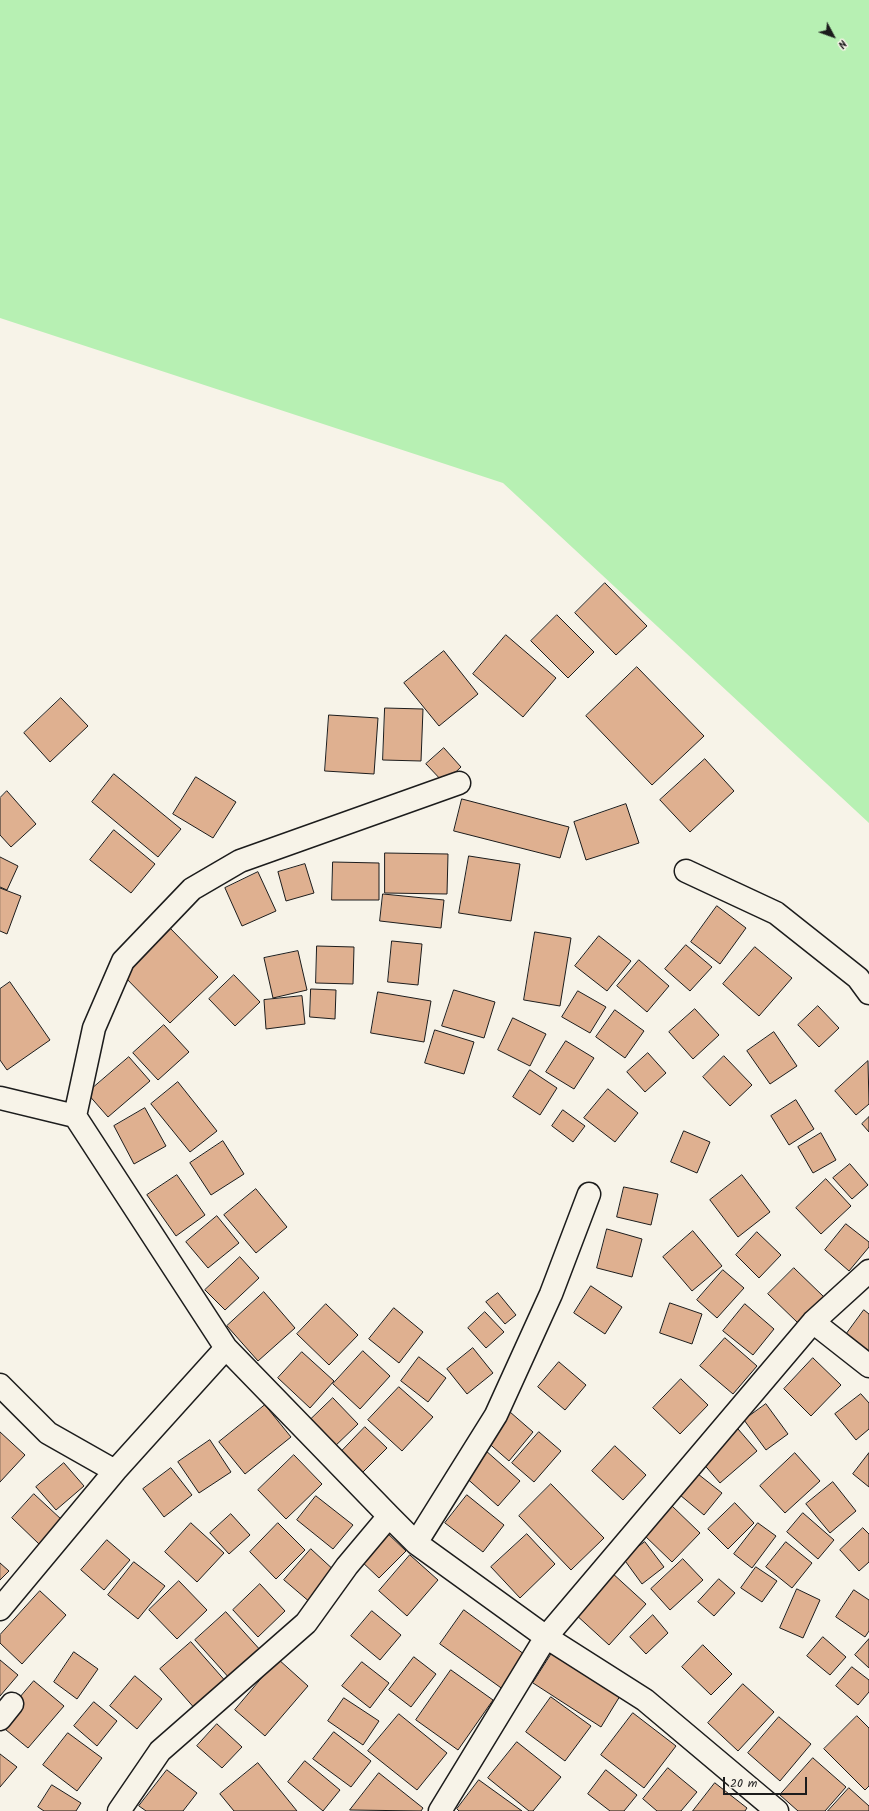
<!DOCTYPE html>
<html>
<head>
<meta charset="utf-8">
<style>
	body { margin:0 }
	#map { position:relative; width:869px; height:1811px; overflow:hidden; background:#f7f3e8; font-family:Kalam,sans-serif }
	canvas { display:block }
	.north { position:absolute; left:813px; top:16px; width:40px; height:40px; -webkit-text-stroke:3px #f7f3e8; paint-order:stroke; rotate:131deg; font-size:11px; font-weight:700; line-height:16px; text-align:center; color:#1c1c1c }
	.north::after { content:''; display:block; margin:auto; width:14px; height:18px; background:#1c1c1c; clip-path:polygon(50% 0,100% 100%,50% 72%,0 100%) }
	.scale { position:absolute; left:723px; top:1777px; width:84px; height:18px; box-sizing:border-box; border:2px solid #1c1c1c; border-top:0; padding-left:5px; font-size:12px; line-height:14px; white-space:nowrap; color:#1c1c1c; -webkit-text-stroke:3px #f7f3e8; paint-order:stroke }
</style>
</head>
<body>
<div id="map">
<canvas width="869" height="1811"></canvas>
<div class="north">N</div>
<div class="scale">20 m</div>
</div>
<script>
const c = document.querySelector('canvas').getContext('2d');
c.lineJoin = 'round';
function paint(path, color) {
  c.fillStyle = color;
  c.fill(path, 'evenodd');
}
function stroke(path, color, width, dash) {
  c.strokeStyle = color;
  c.lineWidth = width;
  c.lineCap = dash ? 'butt' : 'round';
  c.setLineDash(dash || []);
  c.stroke(path);
}
paint(new Path2D(`
	M0 0H869V823L503 483 0 318Z`), '#b7f0b3');
const building = new Path2D(`
	M605 583 647 626 616 655 575 613Z
	M557 615 594 652 568 678 531 641Z
	M506 635 556 678 523 717 473 674Z
	M444 651 478 694 439 726 404 683Z
	M637 667 704 736 652 785 586 716Z
	M61 698 88 726 50 762 24 733Z
	M385 708 423 709 421 761 383 760Z
	M329 715 378 718 374 774 325 771Z
	M444 748 461 767 444 783 426 764Z
	M705 759 734 791 690 832 660 800Z
	M114 774 181 829 158 857 92 802Z
	M196 777 236 802 213 838 173 814Z
	M7 791 36 824 11 847 0 835V798Z
	M462 799 569 827 560 858 454 831Z
	M626 804 639 843 586 860 574 822Z
	M114 830 155 864 131 893 90 860Z
	M385 853 448 854 447 894 385 893Z
	M469 856 520 864 511 921 459 913Z
	M0 857 18 866 7 890 0 887Z
	M333 862 379 863V900H332Z
	M305 864 314 893 286 901 278 872Z
	M258 872 276 911 242 926 225 888Z
	M0 888 21 896 7 934 0 931Z
	M383 894 444 900 441 928 380 921Z
	M717 906 746 928 720 964 691 942Z
	M168 926 218 977 170 1023 120 972Z
	M535 932 571 938 560 1006 524 1000Z
	M599 936 631 961 607 991 575 966Z
	M392 941 422 944 418 985 388 982Z
	M686 945 712 967 690 991 665 969Z
	M317 946 354 947 353 984 316 983Z
	M755 947 792 978 759 1016 723 984Z
	M298 951 307 990 273 998 264 958Z
	M639 960 669 986 647 1012 617 986Z
	M234 975 260 1002 235 1026 209 999Z
	M10 982 50 1040 7 1070 0 1060V989Z
	M311 989 336 990 335 1019 310 1017Z
	M454 990 495 1002 484 1038 442 1026Z
	M578 991 606 1007 590 1033 562 1017Z
	M378 992 431 1001 424 1042 371 1033Z
	M302 996 305 1024 266 1029 264 1000Z
	M818 1006 839 1028 819 1047 798 1025Z
	M695 1009 719 1035 693 1059 669 1032Z
	M615 1010 644 1031 625 1058 596 1037Z
	M513 1018 546 1034 530 1066 498 1050Z
	M164 1025 189 1052 158 1080 133 1053Z
	M435 1030 474 1042 464 1074 425 1063Z
	M774 1032 797 1066 770 1084 747 1051Z
	M566 1041 594 1058 574 1089 546 1072Z
	M648 1053 666 1073 645 1092 627 1072Z
	M724 1056 752 1085 730 1106 703 1077Z
	M129 1057 150 1081 108 1117 87 1093Z
	M868 1061 869 1104 856 1115 835 1091Z
	M530 1070 557 1088 540 1115 513 1097Z
	M178 1082 217 1131 190 1152 151 1104Z
	M608 1089 638 1113 615 1142 584 1118Z
	M796 1100 814 1129 789 1145 771 1116Z
	M145 1108 166 1146 134 1164 114 1126Z
	M563 1110 585 1126 573 1142 552 1126Z
	M869 1117V1132L862 1124Z
	M684 1131 710 1142 697 1173 671 1162Z
	M821 1133 836 1160 813 1173 798 1147Z
	M223 1141 244 1174 211 1195 190 1163Z
	M850 1164 868 1185 852 1199 833 1178Z
	M177 1175 205 1215 176 1236 147 1195Z
	M742 1175 770 1212 738 1237 710 1200Z
	M826 1179 851 1206 821 1234 796 1208Z
	M624 1187 658 1194 651 1225 617 1217Z
	M256 1189 287 1227 256 1253 224 1215Z
	M217 1216 239 1243 208 1268 186 1242Z
	M846 1224 869 1242V1247L849 1271 825 1250Z
	M607 1229 642 1239 632 1277 597 1268Z
	M693 1231 722 1266 692 1291 663 1257Z
	M757 1232 781 1255 759 1278 736 1255Z
	M240 1257 259 1278 225 1310 205 1290Z
	M794 1268 824 1297 798 1323 768 1294Z
	M723 1270 744 1288 717 1318 697 1300Z
	M591 1286 622 1307 605 1334 574 1313Z
	M264 1292 295 1328 258 1361 227 1326Z
	M498 1293 516 1315 505 1324 486 1302Z
	M670 1303 702 1314 692 1344 660 1333Z
	M326 1304 358 1335 329 1365 297 1334Z
	M745 1304 774 1329 753 1355 723 1331Z
	M394 1308 423 1332 399 1363 369 1339Z
	M864 1310 869 1314V1354L845 1336Z
	M485 1312 504 1332 486 1348 468 1328Z
	M725 1338 757 1366 733 1394 700 1366Z
	M473 1348 493 1373 467 1394 447 1369Z
	M363 1351 390 1376 360 1409 333 1384Z
	M302 1352 334 1381 310 1408 278 1378Z
	M419 1357 446 1378 428 1402 401 1381Z
	M813 1358 841 1385 811 1416 784 1389Z
	M559 1362 586 1385 565 1410 538 1387Z
	M681 1379 708 1405 680 1434 653 1408Z
	M399 1387 433 1417 402 1451 368 1420Z
	M861 1394 869 1403V1429L856 1440 835 1414Z
	M333 1398 358 1424 332 1449 307 1423Z
	M766 1404 788 1434 766 1450 744 1420Z
	M265 1405 291 1437 245 1474 219 1442Z
	M510 1412 533 1432 509 1461 485 1440Z
	M365 1427 387 1448 361 1474 340 1453Z
	M738 1429 757 1451 720 1483 701 1461Z
	M0 1432 25 1455 0 1482Z
	M539 1432 561 1451 534 1482 512 1463Z
	M210 1440 231 1472 199 1493 178 1462Z
	M615 1446 646 1475 623 1500 592 1471Z
	M485 1450 520 1481 498 1506 463 1475Z
	M795 1453 820 1481 785 1513 760 1486Z
	M869 1453V1487L853 1474Z
	M294 1455 322 1484 286 1519 258 1490Z
	M64 1463 84 1486 56 1510 36 1487Z
	M171 1468 192 1495 164 1517 143 1489Z
	M698 1474 722 1493 704 1515 680 1495Z
	M833 1482 856 1511 830 1533 806 1504Z
	M551 1484 604 1538 571 1570 519 1516Z
	M34 1494 62 1520 39 1544 12 1518Z
	M467 1495 504 1525 483 1552 445 1523Z
	M316 1496 353 1525 333 1549 297 1520Z
	M735 1503 754 1523 728 1549 708 1529Z
	M671 1505 700 1533 672 1562 643 1534Z
	M803 1513 834 1540 818 1559 787 1532Z
	M231 1514 250 1535 229 1554 210 1533Z
	M191 1523 224 1553 197 1582 165 1552Z
	M278 1523 305 1550 276 1579 250 1552Z
	M758 1523 776 1536 752 1568 734 1554Z
	M863 1528 869 1534V1562L859 1571 840 1550Z
	M385 1531 406 1551 379 1578 359 1559Z
	M527 1534 555 1564 520 1598 491 1567Z
	M107 1540 130 1560 104 1590 81 1570Z
	M645 1542 664 1567 642 1584 623 1558Z
	M786 1542 812 1563 792 1588 766 1567Z
	M311 1549 337 1573 311 1603 284 1580Z
	M410 1555 438 1580 407 1616 379 1591Z
	M683 1559 703 1580 670 1610 651 1589Z
	M134 1562 165 1586 138 1619 108 1595Z
	M0 1563 9 1571 0 1580Z
	M756 1567 777 1581 762 1602 741 1588Z
	M611 1572 646 1604 609 1645 574 1613Z
	M719 1579 735 1593 714 1616 698 1602Z
	M179 1581 207 1610 177 1639 149 1610Z
	M260 1584 285 1611 258 1637 233 1610Z
	M797 1589 820 1600 803 1638 780 1628Z
	M854 1590 869 1600V1631L865 1637 836 1617Z
	M40 1591 66 1615 22 1664 0 1643V1635Z
	M464 1610 528 1657 504 1690 440 1644Z
	M372 1611 401 1635 380 1660 351 1636Z
	M226 1612 262 1652 231 1680 195 1640Z
	M653 1615 668 1633 646 1654 630 1637Z
	M823 1637 846 1657 830 1675 807 1656Z
	M869 1639V1668L855 1655Z
	M191 1642 228 1684 197 1711 160 1669Z
	M703 1645 732 1674 711 1695 682 1667Z
	M74 1652 98 1669 77 1699 54 1682Z
	M552 1653 620 1696 601 1727 533 1683Z
	M414 1657 436 1674 411 1707 389 1690Z
	M278 1659 308 1686 265 1736 235 1710Z
	M0 1660 18 1675 0 1696Z
	M362 1662 389 1683 370 1708 342 1686Z
	M852 1667 869 1680V1692L858 1705 836 1686Z
	M451 1670 493 1700 458 1750 416 1720Z
	M135 1676 162 1699 137 1729 110 1706Z
	M34 1681 64 1706 28 1748 0 1725V1721Z
	M743 1684 774 1712 738 1751 708 1723Z
	M551 1697 591 1726 565 1761 526 1732Z
	M344 1698 379 1721 363 1745 328 1721Z
	M94 1702 117 1721 97 1746 74 1726Z
	M633 1713 676 1746 644 1788 601 1755Z
	M399 1714 447 1753 417 1790 368 1751Z
	M857 1716 869 1728V1786L865 1790 824 1749Z
	M779 1717 811 1744 780 1781 748 1753Z
	M217 1724 242 1747 222 1768 197 1746Z
	M334 1732 371 1761 351 1787 313 1759Z
	M68 1733 102 1758 77 1791 43 1765Z
	M517 1742 561 1777 533 1811H529L488 1778Z
	M0 1754 17 1767 0 1787Z
	M813 1758 846 1787 825 1811H798L780 1795Z
	M305 1761 340 1790 323 1811 288 1782Z
	M258 1763 297 1811H234L220 1794Z
	M668 1768 697 1792 681 1811H657L643 1799Z
	M167 1770 197 1793 183 1811H146L139 1806Z
	M606 1770 637 1795 624 1811H610L588 1794Z
	M379 1773 423 1808 421 1811 350 1810Z
	M479 1780 522 1811H459L457 1809Z
	M715 1783 747 1808 745 1811H693Z
	M52 1785 81 1803 76 1811H44L38 1807Z
	M849 1788 869 1806V1811H828Z`);
paint(building, '#dfb090');
stroke(building, '#1c1c1c', 1);
const minor = new Path2D(`
	M459 783 240 861 192 889 123 961 94 1028 75 1116 226 1348 389 1516 416 1543 546 1637 645 1700 777 1811
	M686 871 776 913 858 978 869 993
	M0 1098 75 1116
	M813 1322 869 1366
	M0 1385 48 1433 115 1471
	M416 1543 496 1415 551 1294 589 1194
	M0 1609 115 1471 226 1348
	M0 1719 12 1704
	M119 1811 160 1751 306 1623 347 1566 389 1516
	M440 1811 546 1637 813 1322 869 1271`);
stroke(minor, '#1c1c1c', 25);
stroke(minor, '#f7f3e8', 22);
</script>
</body>
</html>
